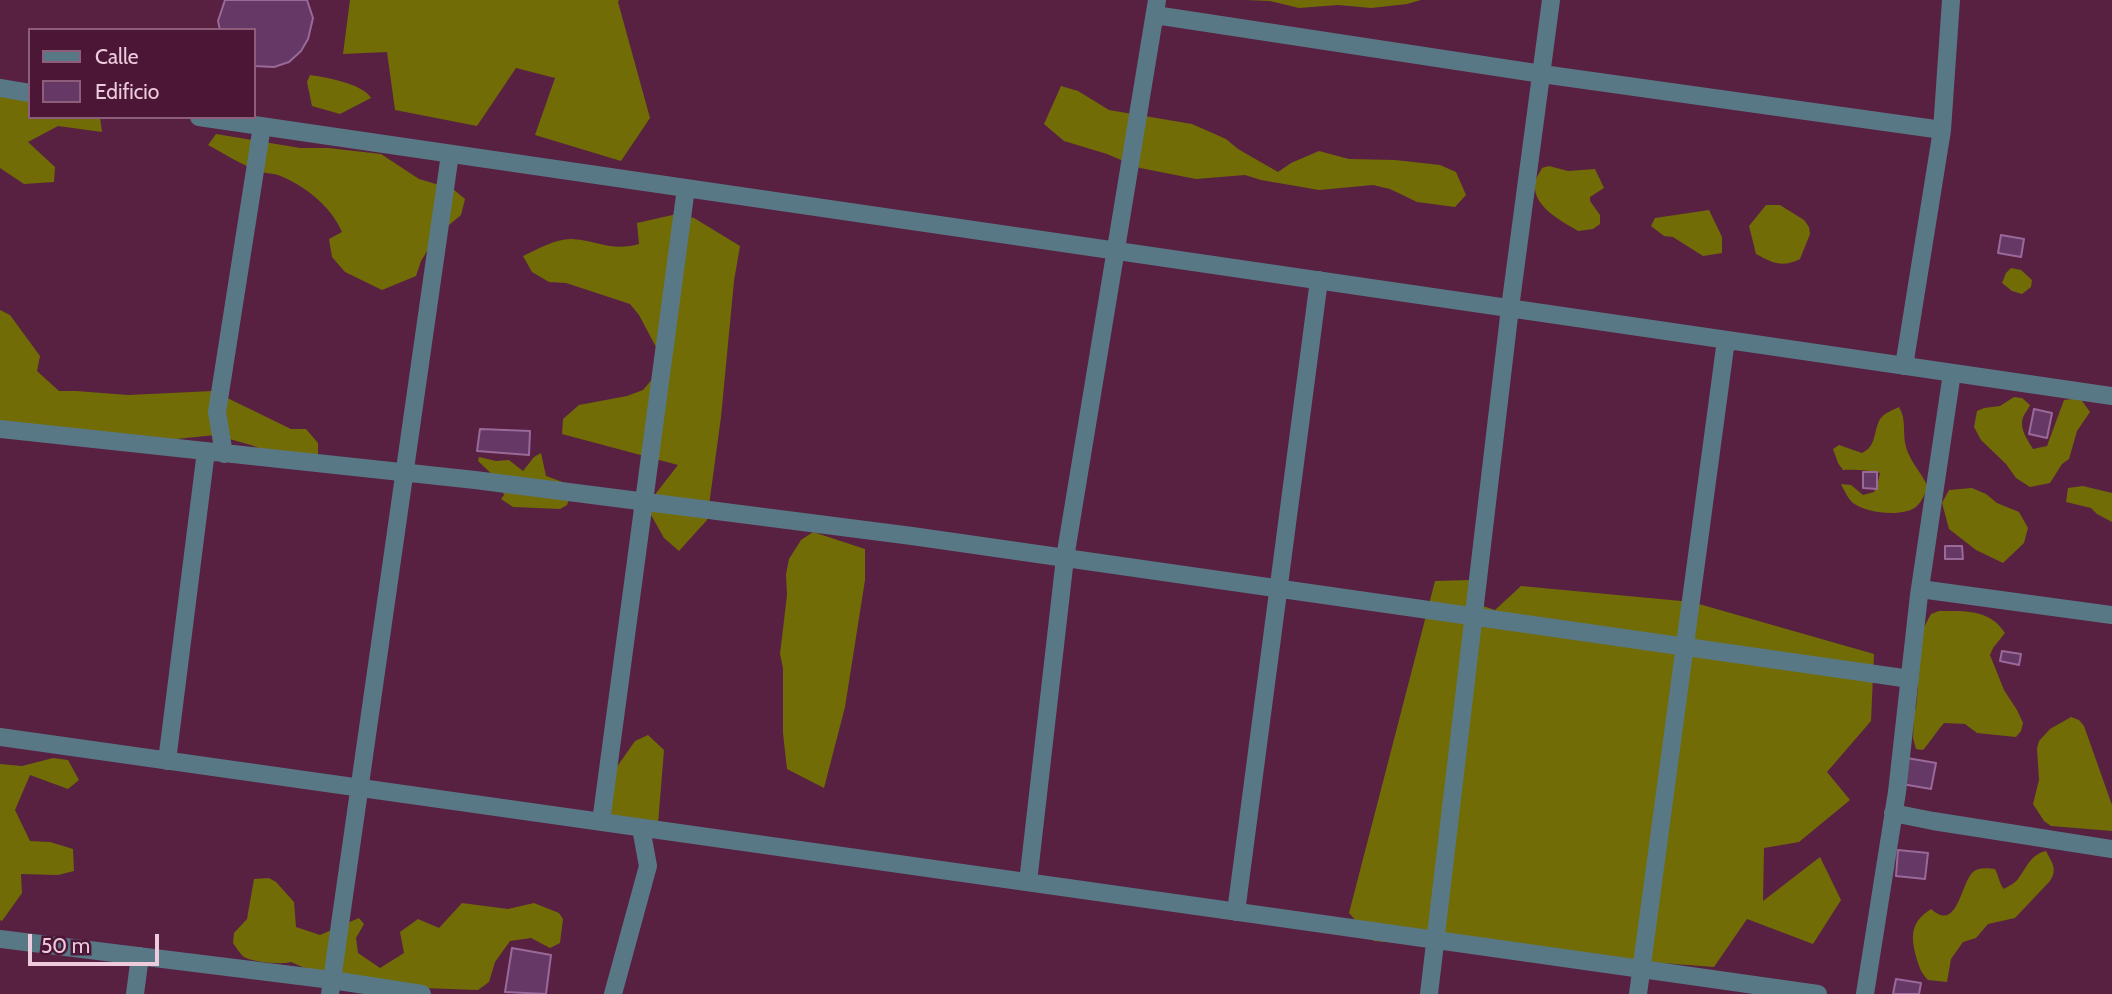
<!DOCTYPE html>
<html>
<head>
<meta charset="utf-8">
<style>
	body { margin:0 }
	#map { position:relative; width:2112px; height:994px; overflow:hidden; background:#582142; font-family:Cabin,sans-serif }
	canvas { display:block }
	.legend { position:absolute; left:28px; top:28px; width:228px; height:91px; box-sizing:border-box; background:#4c1637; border:2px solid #8c5e79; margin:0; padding:9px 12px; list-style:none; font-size:21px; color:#edcadc }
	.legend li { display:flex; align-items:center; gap:14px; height:35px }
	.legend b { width:35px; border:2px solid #8c5e79 }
	.scale { position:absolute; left:28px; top:934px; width:131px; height:32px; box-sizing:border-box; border:4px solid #edcadc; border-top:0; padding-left:9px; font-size:21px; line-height:24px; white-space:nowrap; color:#edcadc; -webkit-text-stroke:5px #4c1637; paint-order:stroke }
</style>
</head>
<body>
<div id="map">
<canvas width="2112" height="994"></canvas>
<ul class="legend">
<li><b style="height:9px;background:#597886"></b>Calle</li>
<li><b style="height:19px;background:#653866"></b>Edificio</li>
</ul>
<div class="scale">50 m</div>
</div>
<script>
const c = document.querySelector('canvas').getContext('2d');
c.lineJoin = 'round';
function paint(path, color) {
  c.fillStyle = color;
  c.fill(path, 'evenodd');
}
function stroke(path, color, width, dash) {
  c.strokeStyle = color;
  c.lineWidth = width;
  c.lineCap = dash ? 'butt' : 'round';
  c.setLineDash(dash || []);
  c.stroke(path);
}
paint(new Path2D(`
	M350 0H619L618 2 650 118 621 161 535 135 555 78 516 68 477 126 395 110 387 52 343 54Z
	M1246 0H1421L1407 4 1371 8 1338 5 1299 8 1270 1Z
	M310 75C326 77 363 84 371 98L340 114 312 106 307 82Z
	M1061 86 1078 91 1109 110 1192 124 1226 139 1238 149 1278 172 1291 163 1319 151 1349 159 1395 160 1440 165 1456 172 1466 195 1455 207 1417 202 1390 189 1373 185 1319 190 1261 180 1245 175 1196 179 1140 168 1107 154 1064 141 1044 124Z
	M0 93 30 98V117H100L102 132 58 126 28 142 55 167 54 182 24 184 0 168Z
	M216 134 300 148H328L381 154 419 179 453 189 465 199 461 215 437 235 421 261 416 276 382 290 345 272 332 257 329 239 342 232C331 206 304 185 278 175 273 173 267 174 262 172 243 166 225 154 208 145Z
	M1549 166 1568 171 1595 169 1604 188 1590 197V201L1600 215V224L1593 229 1578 231C1562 221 1532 207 1535 183 1535 179 1540 172 1542 168Z
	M1766 205H1780L1804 220 1809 227 1810 234 1800 259C1782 268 1773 263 1756 254L1749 226Z
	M1709 210 1722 237V253L1703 256 1673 237 1664 236 1651 226 1655 218Z
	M677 214 694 218 740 246 734 281 721 417 707 520 679 551 664 538 646 506 678 465 562 434 563 419 579 405 627 396 643 390 665 364 639 315 630 304 566 283 549 282 532 272 523 256C538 249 555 239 571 239 596 240 612 252 639 244L637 223Z
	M2011 268 2021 270 2032 280 2031 287 2022 294 2012 291 2002 283 2006 273Z
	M0 310 10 315 40 356 37 371 59 391H76L128 395 213 391 291 429H306L318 443V458L279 456 251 445 215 435 137 443 0 434Z
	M2014 397 2022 398 2030 405C2028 409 2026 412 2024 415 2018 427 2027 439 2033 449L2047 446 2064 400 2080 398 2090 412 2077 431 2069 459 2062 464 2050 483 2030 487 2016 478 2006 464 1981 440 1974 427 1977 411 1984 408 2000 406Z
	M1899 407C1907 420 1902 433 1906 447 1910 462 1922 473 1928 487 1925 494 1922 501 1917 506 1904 518 1866 513 1853 503 1848 499 1844 490 1841 484L1851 485 1863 495 1874 492 1877 486 1880 473C1868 470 1855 469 1843 470L1838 463 1833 449 1839 445 1862 453C1877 446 1873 432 1880 419 1884 413 1893 410 1899 407Z
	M541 453 546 476 568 484 573 489 567 505 560 509 513 507 501 499 504 495 499 481 478 461 479 457 496 461 509 460 523 471 534 457Z
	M2083 486 2112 493V522L2097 514 2091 508 2066 502 2068 488Z
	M1972 488 1986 494 1997 503 2019 512 2028 528 2024 543 2003 563 1976 550 1949 529 1942 503 1949 490Z
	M813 532 865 549V580L845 707 824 788 787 769 783 733V668L780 654 787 595 786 574 789 559 801 540Z
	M1470 580 1477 604 1495 610 1521 586 1692 602 1874 654 1871 721 1827 772 1850 800 1799 842 1764 848 1763 901 1820 857 1841 900 1813 944 1747 919 1714 967 1374 941 1349 913 1435 581Z
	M1939 611C1964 611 1990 609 2005 633L1993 648 1990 655 2004 690 2017 710 2023 723 2021 731 2016 737 1977 733 1965 724 1944 723C1936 732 1931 741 1923 750L1916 749 1913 738 1914 714 1916 707 1918 687 1914 650 1916 642 1931 614Z
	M2071 717 2079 720 2084 726 2112 805V831L2051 826 2044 821 2033 804 2039 780 2037 748 2039 741 2050 729Z
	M648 735 664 750 657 836 605 829 609 778 635 741Z
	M53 758 68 760 79 780 68 789 30 775 15 810 30 841 50 842 73 849 74 871 58 875 21 874 22 893 2 921 0 920V764L22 766Z
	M2046 851C2052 863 2058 869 2050 881L2015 918 1988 924 1976 938 1963 942 1951 959 1947 982 1928 980C1922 974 1920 969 1917 960 1911 938 1909 923 1931 909 1958 933 1960 884 1973 872 1978 867 1988 868 1995 869 1999 876 1999 884 2004 889 2009 886 2015 883 2018 879 2027 867 2030 855 2046 851Z
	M269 878 276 882 294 902 296 927 320 935 359 918 364 924 356 938 358 953 380 968 404 953 400 932 418 919 439 928 462 903 508 909 534 903 559 913 563 919 560 943 550 948 531 938 510 941 495 962 489 982 478 990 422 988 314 972 291 962C282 965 252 962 244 957 240 954 236 947 233 943L234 933 247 919 254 879Z`), '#716c06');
const building = new Path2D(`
	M225 0H307L313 18 308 39 301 51 289 62 274 67 254 66V30H220L218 21Z
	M2001 235 2024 239 2021 257 1998 253Z
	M2034 409 2052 413 2047 438 2029 434Z
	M480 429 530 431 529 455 477 451Z
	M1863 472H1877V489L1863 488Z
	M1945 546H1962L1963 559H1945Z
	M2002 651 2021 654 2019 665 2000 661Z
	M1907 758 1936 763 1931 789 1902 784Z
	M1898 850 1928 853 1925 879 1896 876Z
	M512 948 551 955 546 994 505 992Z
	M1896 979 1921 983 1919 994H1893Z`);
paint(building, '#653866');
stroke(building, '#996999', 2);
stroke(new Path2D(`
	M1155 15 1542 74 1942 130
	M0 88 30 93
	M199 117 2112 396
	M1904 366 1942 130 1951 0
	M0 429 475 480 912 536 1910 679
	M224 454 217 412 262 126
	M1920 589 2112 615
	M0 737 1818 994
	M167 761 206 451
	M1893 813 1933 821 2112 849
	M601 822 686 188
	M1028 882 1065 558 1157 0
	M1236 912 1319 280
	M0 939 332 980 422 994
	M135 994 140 956
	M330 994 450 154
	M613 994 648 866 641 828
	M1429 994 1510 308 1551 0
	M1638 994 1726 340
	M1865 994 1897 792 1919 595 1952 373`), '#597886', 18);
</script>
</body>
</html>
